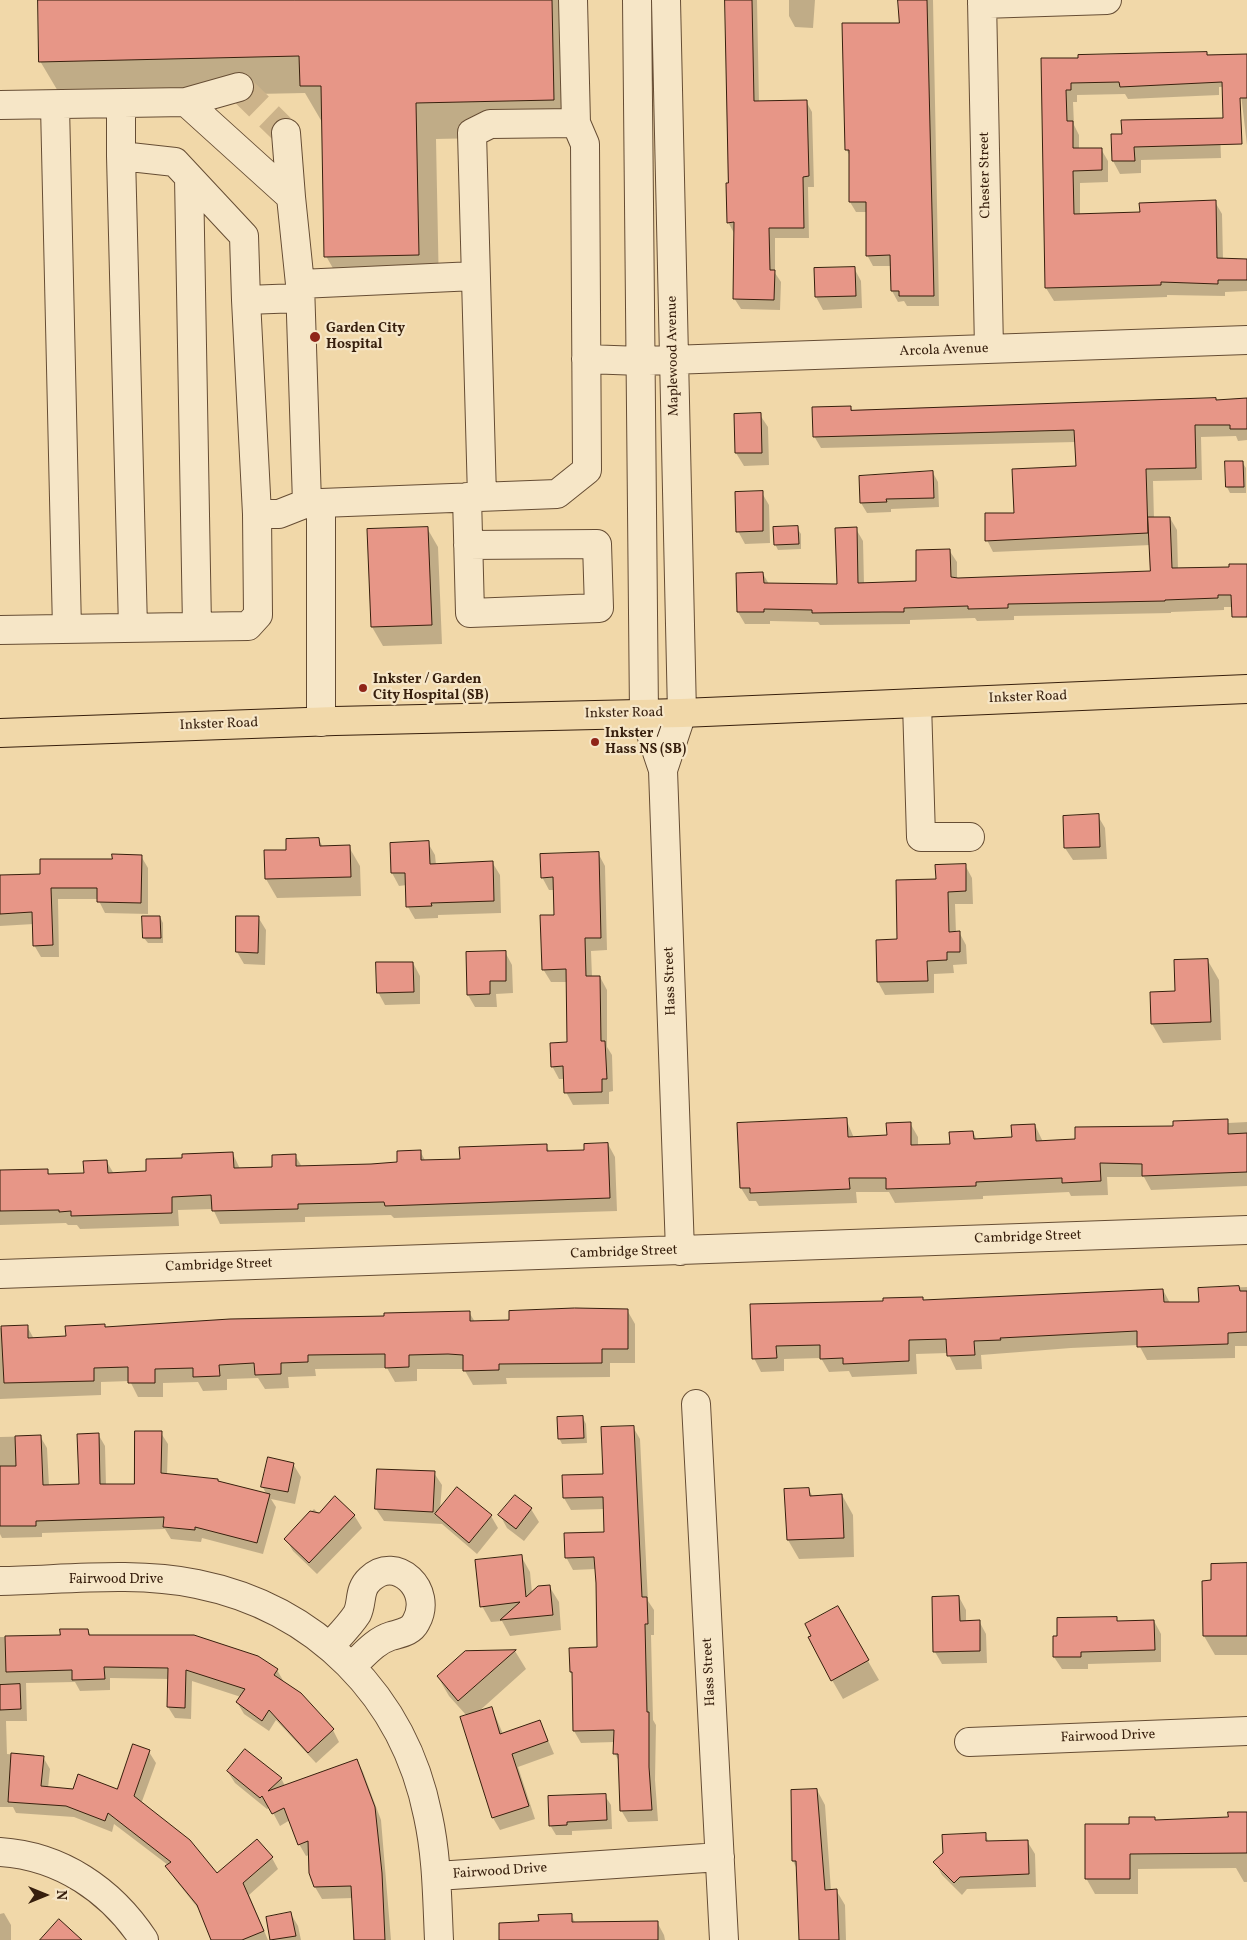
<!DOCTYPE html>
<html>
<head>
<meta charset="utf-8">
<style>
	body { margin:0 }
	#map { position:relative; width:1247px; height:1940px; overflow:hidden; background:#f1d8a9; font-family:Vollkorn,serif }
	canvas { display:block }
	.north { position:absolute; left:20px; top:1870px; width:50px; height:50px; -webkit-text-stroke:4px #f6e6c7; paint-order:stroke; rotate:90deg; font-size:14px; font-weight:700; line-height:20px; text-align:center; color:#371f0d }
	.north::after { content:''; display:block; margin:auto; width:18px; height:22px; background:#371f0d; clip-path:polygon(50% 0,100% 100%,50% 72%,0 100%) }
</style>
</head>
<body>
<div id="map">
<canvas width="1247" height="1940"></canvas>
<div class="north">N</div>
</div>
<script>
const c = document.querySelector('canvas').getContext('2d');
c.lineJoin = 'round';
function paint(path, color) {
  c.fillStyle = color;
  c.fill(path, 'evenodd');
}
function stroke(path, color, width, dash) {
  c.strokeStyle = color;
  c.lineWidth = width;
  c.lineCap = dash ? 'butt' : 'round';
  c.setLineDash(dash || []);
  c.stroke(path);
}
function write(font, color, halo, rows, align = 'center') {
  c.font = font + ' Vollkorn,serif';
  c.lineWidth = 4.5;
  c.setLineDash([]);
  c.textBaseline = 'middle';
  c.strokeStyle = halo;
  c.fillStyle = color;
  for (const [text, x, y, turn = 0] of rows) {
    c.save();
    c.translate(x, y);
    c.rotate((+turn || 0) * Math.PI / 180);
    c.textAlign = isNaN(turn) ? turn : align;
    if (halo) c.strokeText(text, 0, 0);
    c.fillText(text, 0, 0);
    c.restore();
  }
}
paint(new Path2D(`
	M39 0H572L574 136 436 139 439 291 347 293 326 256 322 122 305 93 62 98 40 61Z
	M726 0H757L759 102 806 101 812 112 814 187H808L809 238H775V273L781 282 780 310 741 309 734 298V233L728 222 730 184Z
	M789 0H815L813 28 795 27 789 16Z
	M900 0H933L939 306H907L904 301 898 302 892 291V266H873L867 255V212H856L850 202V156L846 149 900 24Z
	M1247 54V145L1240 86 1219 87V95L1128 99 1125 94 1077 95V102H1073L1074 125 1079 135V149H1101L1108 161V182L1080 183V215L1141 213 1215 202 1222 214 1223 260H1247V291L1225 292V296L1167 295V297L1054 301 1046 288 1043 59H1080L1101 56Z
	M1220 132 1221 158 1141 160V173L1120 174 1113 161 1112 135Z
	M854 268 861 281 862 308 823 310 816 297Z
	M1215 399 1216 401 1247 399V440L1238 441 1236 436 1201 437 1202 480 1153 481 1154 519 1170 518 1177 530 1178 570 1231 568 1247 565V607H1224V610L1171 612V613L1014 616V620L977 621 975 618 910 620V624L820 625 818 622 770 621V624H745L738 612 737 574H763L769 584 838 585 856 529 863 541 864 584 918 582 949 550 957 562V580L1151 572V545L993 552 987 540 1015 514 1077 467 1076 442 821 448 814 436 851 408 853 411Z
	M735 415H760L768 427 769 465 744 466 736 453Z
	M1226 462H1242L1246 468V493H1230L1227 487Z
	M933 473 938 482 939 507 891 509V512L867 513 861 503Z
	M762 493 769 505 770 543 745 544 738 531Z
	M427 528 438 547 442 644 383 646 372 627Z
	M797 528 801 534V549L778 550 775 544Z
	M1098 816 1105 828 1107 859 1073 860 1065 848Z
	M319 840 323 847H349L360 866 361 896 277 898 266 879 287 851Z
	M428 843 435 855 436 865 492 862 500 875 501 913 438 915V918L415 919 408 907 407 885 399 886 392 873Z
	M598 853 605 866 607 950 591 951 592 977H600L607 990V1047L612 1055 613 1091 609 1092V1104L573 1105 566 1092 565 1079H559L552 1066 568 1044 567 982H551L543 969 556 916 555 890H549L542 877Z
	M141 856 148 868V914L105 913 98 899H58L59 957H41L34 945V924L0 926V877L42 875Z
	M965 865 972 878 973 904H955L956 933 959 932 966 945 967 964 953 965 954 973 934 974V993L885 995 878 982 898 941 937 880Z
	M160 917 163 923V943H148L144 938Z
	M258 917 266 930 265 965 244 964 237 952Z
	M505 952 512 965 513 993 496 994 497 1007H475L468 995Z
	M1208 961 1219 980 1221 1040 1163 1043 1152 1024 1176 992Z
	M413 963 420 976V1004L385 1005 378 992Z
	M846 1119 854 1138 888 1137 910 1123 918 1137V1146L951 1145 973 1132 977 1140 1013 1139 1035 1125 1043 1142 1076 1140 1227 1121 1228 1123 1247 1122V1186L1151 1190 1144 1177H1107L1108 1195 1071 1196 1069 1192 983 1196V1199L895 1203 889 1192H856L857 1203 759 1206 756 1201H749L741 1188Z
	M608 1144 615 1157 617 1211 394 1218 391 1215 305 1217V1222L220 1224 213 1209 178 1210 179 1226 80 1229 77 1225H68L66 1223 0 1225V1172L47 1170 50 1175 85 1174 107 1162 114 1174 148 1172 183 1159 233 1154 240 1169 273 1168 295 1155 302 1167 399 1163 420 1151 426 1162 461 1160 546 1146 550 1152 585 1151Z
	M1247 1287V1346H1235V1358L1147 1360 1139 1345 1071 1348 981 1355 982 1369 956 1370 948 1353 916 1354 917 1374 852 1377 849 1371 829 1372 821 1358 784 1359V1371L761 1372 754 1358 752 1305 884 1303 922 1298 924 1301 1163 1290 1170 1303H1200V1289Z
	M627 1310 635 1324V1363H610V1377L506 1378 507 1384 473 1385 464 1369H417V1381L395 1382 387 1368 315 1369 316 1376 288 1377 289 1388 265 1389 258 1378 227 1379V1390L203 1391 198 1382 163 1383V1397H138L130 1381 101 1382V1395L0 1399V1328L27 1326 34 1339 67 1337 104 1325 106 1328 469 1312 475 1322 511 1321Z
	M583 1418 586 1424 587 1443 562 1444 559 1438Z
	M633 1427 640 1439 648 1601 654 1610V1635H651L653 1720 656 1725 655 1780 658 1821 628 1822 621 1810 619 1761 615 1754V1742L581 1743 574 1731 573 1676 571 1672 599 1648 596 1569 573 1570 566 1557 606 1533 604 1509 571 1510 564 1498 604 1476Z
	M161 1433 168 1444 167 1475 218 1482 267 1495 262 1486 293 1464 301 1477 295 1504 271 1499 276 1507 263 1554 202 1538 201 1542 171 1539 165 1529 42 1533V1537L2 1538 0 1534V1437L40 1436 47 1448 49 1486H80L98 1434 105 1446 106 1485H135Z
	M434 1473 442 1485 440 1509 491 1516 498 1528 477 1554 442 1524 384 1521 376 1509Z
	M809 1490 813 1497 842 1495 853 1515 854 1557 799 1559 788 1540Z
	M515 1496 531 1509 539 1522 524 1541 507 1528 500 1515Z
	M314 1509 319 1514 354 1515 362 1528 317 1574 293 1551 286 1539Z
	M521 1556 530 1572 532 1593 549 1586 559 1602 561 1630 510 1636 502 1621 491 1622 482 1606Z
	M1247 1564V1655H1215L1204 1636 1203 1582H1212Z
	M959 1597 966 1610V1622L979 1621 986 1634 987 1663 942 1664 935 1652Z
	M837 1608 879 1680 843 1699 832 1680Z
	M1116 1618 1118 1622 1154 1621 1161 1634V1662L1088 1664V1669H1062L1054 1657Z
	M88 1630 91 1636 258 1657 277 1670 284 1682 333 1730 339 1742 316 1763 276 1720 269 1731 244 1714 237 1702 241 1697 192 1681 191 1719 175 1718 168 1707 169 1679 110 1678V1690L80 1691 75 1682 26 1683 27 1721H6L7 1754 43 1757 50 1769 48 1788 118 1790 149 1752 156 1763 141 1804 217 1875 272 1858 278 1869 249 1895 268 1940H213L201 1912 174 1878 168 1865 114 1824 112 1832 74 1817 16 1813 13 1807H0V1637H62Z
	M515 1651 526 1669 477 1713 492 1708 503 1734 540 1721 554 1754 518 1767 535 1819 500 1830 493 1818 461 1718 467 1716 449 1696 438 1677Z
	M357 1760 363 1772 381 1820 391 1940H353V1898L322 1899 315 1887 309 1855 306 1856 299 1844 290 1820 280 1826 270 1807 267 1809 235 1783 228 1772 281 1778 285 1786Z
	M817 1790 825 1805 831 1891 836 1890 845 1905 846 1940H800L797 1869 793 1861 792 1791Z
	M605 1796 611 1805 612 1829 572 1831V1835H556L550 1825Z
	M1247 1813V1882H1244L1236 1868 1138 1869V1894H1095L1086 1878 1130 1825 1154 1818 1156 1821 1229 1818Z
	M985 1835 989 1842 1027 1841 1035 1854 1036 1887 967 1889 962 1895 942 1875 935 1862Z
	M4 1913 11 1925V1940H0V1914Z
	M291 1914 298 1926 301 1940H272L268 1918Z
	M571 1915 576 1924 657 1922 664 1935 665 1940H501L540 1922Z`), '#0003');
const building = new Path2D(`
	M38 0H552L554 100 416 103 419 255 324 257 321 86H300L299 56 39 62Z
	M725 0H752L754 101 807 100 809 176 803 177 804 228H769L770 270H775L774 300 733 299 734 222 727 223 726 183H728Z
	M898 0H927L934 296H899V291H891L890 255 866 256V202H849V150H845L842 23H899Z
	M1207 52V55L1247 54V98H1240L1242 144 1134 147 1135 161H1112L1111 134H1122L1121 120 1223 118 1222 82 1120 87 1119 82 1071 83V90H1066L1067 121H1073V148H1102V170L1073 171 1074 214 1140 212 1139 203 1216 200 1217 258 1247 259V280H1218V284L1161 282V285L1045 288 1041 58H1078V55Z
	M855 267 856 296 815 297 814 268Z
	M1216 398V400L1247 398V429H1230V425H1195L1196 468 1146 469 1148 533 985 541V513H1014L1012 469 1076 466 1074 430 813 437 812 407 851 406V410Z
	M761 413 762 453H735L734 414Z
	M1225 461H1243L1244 487H1226Z
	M933 471 934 498 886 499 887 502 860 503 859 476Z
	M763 491V531L736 532 735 492Z
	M1148 517H1170L1172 568 1229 567V564H1247V617H1232L1231 595H1218V598L1165 600V601L1008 604V608L968 609V606L904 608V612H883L812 613V610L764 609V612H737L736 573 763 572 764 583 837 584 835 528 857 527 858 583 916 581V550L950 549 951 577 958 578 1150 571Z
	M798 526 799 544 774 545 773 527Z
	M428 527 432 625 371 627 367 529Z
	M1099 814 1100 847 1064 848 1063 816Z
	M319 838 320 846 350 845 351 877 265 879 264 850H286V839Z
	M429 841 430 864 493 861 494 901 431 903 432 906 406 907 405 873H391L390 843Z
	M599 852 601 938H585L586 976H600L601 1041H605L607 1079H602V1092L564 1093 563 1066 551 1067 550 1043 567 1042 566 969 542 970 540 915H554L553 877 541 878 540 854Z
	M112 854 142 855 141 903 97 902V888H51L53 945 33 946 32 912 0 914V875L40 874V859H112Z
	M966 864V891L948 892 949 932 960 931V952H947V960L927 961 928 981 877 982 876 940 897 939 896 880 936 879 935 865Z
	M142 916H160L161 938H143Z
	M236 916H259L258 953 236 952Z
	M506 951V981H490V994L467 995 466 952Z
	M1208 959 1211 1022 1151 1024 1150 992 1175 991 1174 960Z
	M376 962H413L414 992 377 993Z
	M847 1118 848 1137 887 1135 886 1123 911 1122V1145L950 1144 949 1132 973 1131 974 1139 1012 1137 1011 1125 1035 1124 1036 1141 1075 1139V1127L1173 1126V1121L1228 1119V1134L1247 1133V1172L1142 1176V1164L1100 1163 1101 1181 1062 1183V1178L976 1182V1186L886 1189V1178H849L850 1189 750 1193V1188H740L737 1123Z
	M608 1143 610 1198 385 1206 384 1202 298 1204V1209L212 1211 211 1195 172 1197V1213L71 1216V1211L59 1212V1210L0 1211V1170L48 1169V1174L84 1173 83 1161 107 1160 108 1173 146 1171V1159L182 1158V1154L233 1152 234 1168 272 1167V1155L296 1154V1166L371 1164 397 1162V1151L421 1150V1160L460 1159 459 1147 547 1144V1151L584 1150V1144Z
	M1239 1286 1240 1291H1247V1332L1228 1333V1344L1137 1347V1331L1000 1338 1001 1340 974 1341 975 1355 947 1356 946 1339 909 1340V1361L843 1364V1358L820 1359V1345L776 1346 777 1358 752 1359 750 1304 883 1301V1298L923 1297V1300L1163 1289 1164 1302H1199L1198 1288Z
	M575 1308 628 1309V1349H602V1363L499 1364V1370L463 1371V1355L448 1354 409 1355V1367L385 1368V1354L308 1355V1362L281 1363V1374L255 1375 254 1363 219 1365 220 1376 193 1377V1368L155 1369V1383H128V1367L94 1368V1381L4 1383 1 1326 28 1325V1338L66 1336 65 1326 105 1324V1327L230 1319 384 1316V1313L470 1311V1321L509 1320V1311Z
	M583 1416 584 1438 558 1439 557 1417Z
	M634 1426 642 1597H647L648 1624H645L647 1712H649V1767L652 1810 620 1811 618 1754H613L614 1730 573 1731 572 1672H570L569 1648 597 1647 596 1583 594 1557 565 1558 564 1533 604 1532 603 1497 563 1498 562 1475 603 1474 601 1427Z
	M135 1431H162L161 1473 218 1479V1481L270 1494 257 1543 195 1527V1530L163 1527 164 1517 36 1521V1526H0V1466H16L15 1436 41 1435 43 1485 79 1484 77 1434 99 1433 100 1484H134Z
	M268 1457 294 1463 288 1492 261 1487Z
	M377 1469 435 1471 433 1512 375 1509Z
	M457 1487 492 1515 469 1543 435 1514Z
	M809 1488 810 1496 842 1494 844 1538 787 1540 784 1489Z
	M515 1495 532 1508 516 1529 498 1515Z
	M335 1496 355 1515 309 1563 284 1539 310 1511 319 1513Z
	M522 1555 526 1597 538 1586 550 1585 553 1615 500 1620 520 1602 480 1607 475 1560Z
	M1247 1563V1636H1203L1202 1581 1211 1580V1564Z
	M959 1596 960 1621 980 1620V1651L933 1652 932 1597Z
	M838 1606 869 1660 831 1681 808 1637 811 1636 805 1624Z
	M1117 1617V1621L1154 1620 1155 1650 1081 1652V1657H1053V1636H1057V1618Z
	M60 1629H88L89 1635H194L258 1656 278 1669 274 1675 301 1693 334 1729 308 1753 269 1710 262 1721 236 1702 245 1689 186 1670 185 1708 167 1707 168 1668 104 1667 105 1679 72 1680V1670L6 1672 5 1636 60 1635Z
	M516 1650 458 1701 437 1676 465 1651Z
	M20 1684 21 1709 0 1710V1685Z
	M492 1707 500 1734 540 1720 548 1741 512 1754 529 1806 492 1818 460 1717Z
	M133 1744 150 1750 134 1796 190 1840 217 1873 257 1839 273 1857 243 1883 264 1931 242 1940H211L197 1905 165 1866 171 1862 108 1813 105 1821 66 1806 8 1802 11 1753 44 1756 41 1786 73 1789 78 1774 117 1789Z
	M245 1749 282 1778 268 1791 357 1759 375 1807 382 1873 385 1940H354L351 1886 314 1887 309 1873 308 1841 298 1845 284 1808 272 1814 262 1796 260 1798 227 1771Z
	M817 1789 825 1890 837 1889 839 1940H799L796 1861H792L791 1790Z
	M606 1794 607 1820 567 1822V1825L549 1826 548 1796Z
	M1228 1812H1247V1853L1130 1854V1879H1085V1824H1129V1817H1155V1820L1228 1817Z
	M986 1833V1841L1028 1840 1029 1874 960 1877 954 1883 933 1862 943 1853 942 1835Z
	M291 1912 296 1936 270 1940 266 1917Z
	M572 1914V1922L658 1921V1940H499V1923L539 1921 538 1915Z
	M59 1919 82 1940H40Z`);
paint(building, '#e79687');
stroke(building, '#371f0d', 1);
stroke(new Path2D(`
	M239 87 286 133`), '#ccb38a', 28, [28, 14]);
const minor = new Path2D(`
	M637 0 644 713 663 770
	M666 0 682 713 663 770 680 1251
	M982 0 989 349
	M982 4 1107 0
	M186 102 239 87
	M121 104V156L175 162 244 236 246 300 300 298
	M0 105 186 102 291 197 300 284 307 503H321
	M55 106 67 629
	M286 133 291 197
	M121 156 133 628
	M189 177 197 627
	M300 284 475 276
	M586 359 641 361 1247 340
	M467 497 470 613 599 608 597 544 468 545
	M482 497 472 133 490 124 576 123
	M257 514H279L307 503
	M0 630 248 626 258 615 257 514 246 300
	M917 703 921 837H970
	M321 722V503L557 494 587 470 585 144 576 123 573 0
	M0 1274 1247 1230
	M696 1404 724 1940
	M0 1581C63 1580 134 1571 197 1584 316 1608 404 1696 428 1816 437 1857 437 1898 439 1940
	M330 1646C339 1636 350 1625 357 1614 363 1602 358 1590 370 1579 396 1554 434 1590 416 1622 411 1632 401 1633 391 1636 375 1641 364 1655 352 1666
	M969 1742 1247 1731
	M0 1852C61 1856 111 1890 144 1940
	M437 1876 720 1857`);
const major = new Path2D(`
	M0 733 335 721 682 713 1247 689`);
stroke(minor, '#664d34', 30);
stroke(major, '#371f0d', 30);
stroke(minor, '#f6e6c7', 28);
stroke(major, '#f1d8a9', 28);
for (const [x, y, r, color] of [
	[315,337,6,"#8f2418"],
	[363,688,5,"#8f2418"],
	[595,742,5,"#8f2418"]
]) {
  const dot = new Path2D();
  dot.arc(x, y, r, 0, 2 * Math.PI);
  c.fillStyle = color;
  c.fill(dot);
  stroke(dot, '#f6e6c7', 2);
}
write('14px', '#371f0d', '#f6e6c7', [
	["Chester Street",986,175,-91],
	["Arcola Avenue",944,351,-2],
	["Maplewood Avenue",674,356,-91],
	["Inkster Road",1028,698,-2],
	["Inkster Road",624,714,-1],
	["Inkster Road",219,725,-2],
	["Hass Street",671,981,-92],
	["Cambridge Street",1028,1238,-2],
	["Cambridge Street",624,1253,-2],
	["Cambridge Street",219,1266,-2],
	["Fairwood Drive",116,1580],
	["Hass Street",710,1672,-93],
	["Fairwood Drive",1108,1737,-2],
	["Fairwood Drive",500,1872,-4]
]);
write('bold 14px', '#371f0d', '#f6e6c7', [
	["Garden City",326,329],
	["Hospital",326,345],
	["Inkster / Garden",373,680],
	["City Hospital (SB)",373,696],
	["Inkster /",605,734],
	["Hass NS (SB)",605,750]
], 'left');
</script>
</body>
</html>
